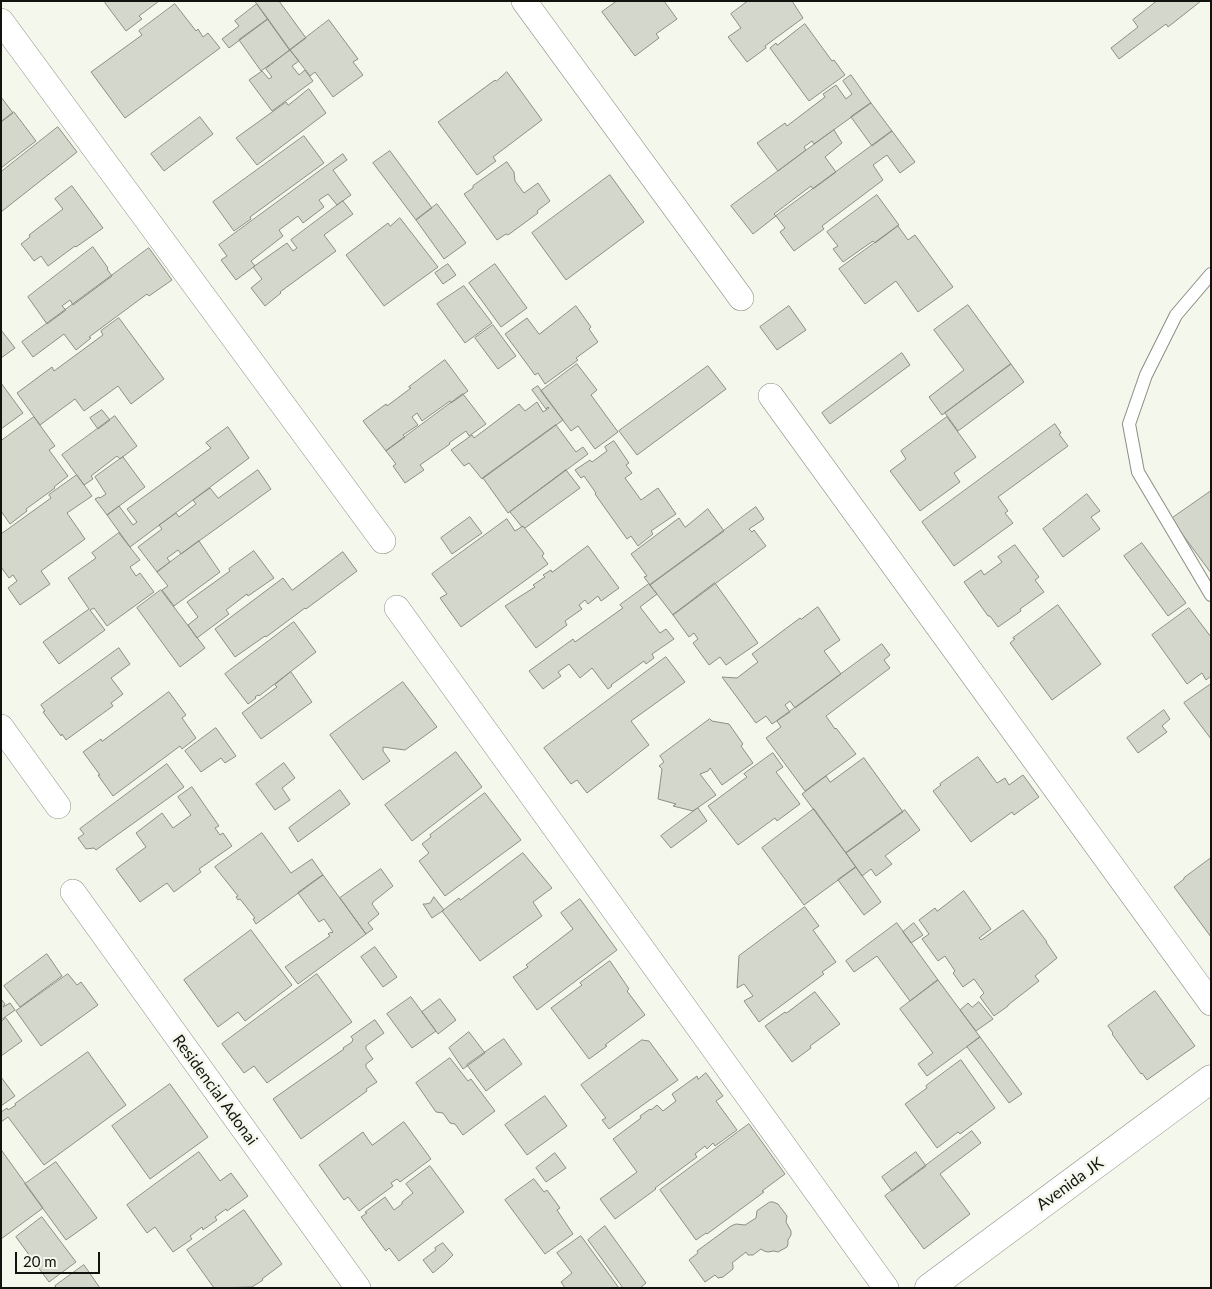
<!DOCTYPE html>
<html>
<head>
<meta charset="utf-8">
<style>
	body { margin:0 }
	#map { position:relative; width:1212px; height:1289px; overflow:hidden; background:#f4f7ec; font-family:Lato,sans-serif }
	canvas { display:block }
	.frame { position:absolute; inset:0; border:2px solid #12130f; pointer-events:none }
	.scale { position:absolute; left:15px; top:1252px; width:85px; height:22px; box-sizing:border-box; border:2px solid #12130f; border-top:0; padding-left:6px; font-size:15px; line-height:18px; white-space:nowrap; color:#12130f; -webkit-text-stroke:4px #f4f7ec; paint-order:stroke }
</style>
</head>
<body>
<div id="map">
<canvas width="1212" height="1289"></canvas>
<div class="frame"></div>
<div class="scale">20 m</div>
</div>
<script>
const c = document.querySelector('canvas').getContext('2d');
c.lineJoin = 'round';
function paint(path, color) {
  c.fillStyle = color;
  c.fill(path, 'evenodd');
}
function stroke(path, color, width, dash) {
  c.strokeStyle = color;
  c.lineWidth = width;
  c.lineCap = dash ? 'butt' : 'round';
  c.setLineDash(dash || []);
  c.stroke(path);
}
function write(font, color, halo, rows, align = 'center') {
  c.font = font + ' Lato,sans-serif';
  c.lineWidth = 5;
  c.setLineDash([]);
  c.textBaseline = 'middle';
  c.strokeStyle = halo;
  c.fillStyle = color;
  for (const [text, x, y, turn = 0] of rows) {
    c.save();
    c.translate(x, y);
    c.rotate((+turn || 0) * Math.PI / 180);
    c.textAlign = isNaN(turn) ? turn : align;
    if (halo) c.strokeText(text, 0, 0);
    c.fillText(text, 0, 0);
    c.restore();
  }
}
const building = new Path2D(`
	M107 1H159L139 16 142 19 126 31 105 3Z
	M255 1H279L306 38 290 50Z
	M617 1H664L677 19 656 34 659 38 635 56 602 12Z
	M748 1H792L803 18 765 46 766 48 747 62 728 37 741 28 731 14Z
	M1157 1H1201L1168 27 1166 24 1119 59 1111 48 1138 27 1133 20Z
	M175 4 196 31 198 29 203 37 208 33 220 48 125 118 91 72 142 35 139 31Z
	M257 4 268 19 229 48 222 39 239 26 235 21Z
	M268 19 290 50 261 71 239 40Z
	M329 20 358 59 353 62 363 75 333 97 315 72 310 76 290 50Z
	M805 24 832 61 834 60 845 75 809 101 770 48 776 43 777 45Z
	M290 50 299 61 292 66 299 75 305 70 313 81 272 111 249 80 262 71 269 79 272 77 266 69Z
	M507 72 542 120 493 157 496 161 477 175 438 122 495 80 496 81Z
	M851 75 871 103 814 144 812 141 804 147 806 150 778 171 757 143 785 123 787 126 825 97 823 94 836 85 846 99 852 94 843 81Z
	M309 89 326 113 257 165 236 138 286 102 288 105Z
	M1 97 13 113 1 122Z
	M871 103 892 131 872 146 851 117Z
	M14 112 36 141 1 168V122Z
	M200 117 213 134 164 171 151 154Z
	M58 127 77 152 1 212V172Z
	M834 130 842 143 825 157 836 172 813 189 811 186 774 214 776 216 753 234 731 206Z
	M892 131 915 162 900 173 887 155 873 165 883 180 822 226 824 229 794 251 780 232 785 228 776 216Z
	M304 136 324 163 250 217 251 219 234 231 213 202Z
	M390 151 432 208 416 220 373 163Z
	M343 154 347 160 333 170 351 195 337 205 328 194 319 200 324 207 303 223 298 216 279 230 283 236 251 261 255 266 236 280 221 260 227 256 219 245Z
	M507 162 514 172 515 181 524 193 538 183 550 201 537 211 538 213 508 235 506 234 497 240 464 194 473 188V186Z
	M610 175 644 222 566 280 532 233Z
	M72 186 103 228 76 247 75 246 48 266 41 256 34 261 21 244 30 237 29 235 63 209 55 199Z
	M877 195 899 225 875 243 873 241 843 262 833 249 838 246 827 232Z
	M343 201 353 214 324 235 336 251 280 292 281 293 265 306 251 288 262 279 253 267 287 243 293 251 297 248 291 240Z
	M437 204 466 243 444 259 416 220Z
	M400 218 438 267 384 306 346 255 388 223 390 226Z
	M898 226 908 240 915 235 953 287 918 312 896 281 865 304 839 269Z
	M93 247 108 268 107 269 112 276 73 305 70 300 62 306 66 310 47 324 28 297Z
	M149 248 172 280 149 296 147 294 89 337 91 338 76 350 64 334 33 357 22 342Z
	M448 264 456 275 443 284 435 273Z
	M495 264 527 308 501 327 469 283Z
	M464 286 492 323 465 343 437 304Z
	M968 305 1011 364 942 415 929 397 964 370 934 330Z
	M576 306 591 327 589 329 598 342 576 358 578 360 545 384 538 373 535 375 505 334 527 318 539 334Z
	M789 306 806 330 777 350 760 327Z
	M119 318 164 379 131 404 118 386 84 411 75 399 40 425 17 393 52 367 54 371 103 335 101 331Z
	M493 325 516 356 498 369 475 338Z
	M1 330 15 348 1 358Z
	M902 353 910 365 830 424 822 413Z
	M445 360 468 391 451 403 450 401 422 421 417 413 412 417 418 425 403 435 405 437 386 451 363 421 386 404 387 406 411 388 409 387Z
	M577 364 597 390 591 395 618 432 595 449 578 426 571 431 541 391Z
	M1011 364 1024 382 958 431 945 413Z
	M708 366 726 389 637 455 619 431Z
	M1 383 23 413 1 429Z
	M538 386 563 420 482 479 469 463 464 466 451 450 472 435 474 438 519 404 525 411 537 402 543 412 549 408 548 407 546 409 532 390Z
	M463 394 486 424 469 436 466 431 449 443 450 444 420 465 424 470 405 483 393 466 396 464 386 451Z
	M102 410 110 420 98 429 90 418Z
	M115 416 137 446 120 459 117 456 91 476 93 479 84 485 62 455Z
	M34 417 55 446 49 450 68 476 54 487 55 488 26 509 27 511 10 524 1 511V441Z
	M947 417 976 457 954 473 960 482 920 511 890 471 906 459 901 451Z
	M1055 424 1061 433 1059 434 1068 446 998 497 1008 511 1005 513 1013 523 954 566 922 522Z
	M556 425 576 452 583 447 588 454 508 513 483 478Z
	M228 427 249 458 130 547 107 515 119 506 133 525 137 522 127 509 211 448 206 443Z
	M614 441 629 463 626 465 632 473 625 478 641 500 658 488 676 514 651 531 653 534 638 546 631 536 627 539 595 494 596 493 584 476 581 478 575 470 590 460 592 462 607 451 605 447Z
	M123 457 145 487 107 515 95 499 99 497 100 498 106 494 95 477Z
	M258 470 271 489 181 554 178 550 167 558 170 562 157 572 138 547 162 529 159 525 176 513 179 517 196 504 193 500 210 488 218 498Z
	M566 470 580 488 525 528 523 526 522 527 510 512Z
	M77 475 92 496 67 513 85 539 41 571 50 584 20 605 8 588 17 581 13 575 9 578 1 567V534L51 498 49 495Z
	M1211 491V573L1171 519Z
	M1087 494 1100 511 1091 517 1100 529 1063 557 1043 529Z
	M756 507 764 519 749 529 752 532 754 530 766 546 673 615 650 585Z
	M708 509 724 531 650 585 644 577 647 576 631 554 679 518 685 527Z
	M470 517 482 533 452 554 441 538Z
	M507 519 515 531 523 526 543 552 544 554 542 556 548 564 461 627 440 598 447 594 432 574Z
	M119 533 140 560 130 567 136 576 140 573 154 592 107 626 94 608 90 610 105 630 59 664 43 642 89 609 68 578 96 558 92 553Z
	M199 541 220 572 174 606 162 590 168 586 157 572Z
	M1142 543 1186 603 1168 616 1124 556Z
	M1015 545 1039 577 1035 580 1044 592 1020 609 1021 611 998 627 990 616H988L964 582 981 570 984 575 1002 562 998 557Z
	M588 546 619 588 601 601 598 596 588 604 585 600 579 605 582 609 565 621 567 625 536 648 505 606 535 587 533 585 545 577 543 575 551 570 552 572Z
	M254 551 274 578 248 596 247 594 226 610 229 614 197 638 188 625 198 617 187 602 230 571 229 569Z
	M343 552 357 571 306 609 305 608 266 637 265 636 235 657 215 629 283 578 292 590Z
	M715 583 758 643 726 665 720 657 709 665 693 643 698 639 694 633 689 637 673 615Z
	M649 584 657 594 640 607 660 633 666 629 674 639 652 654 654 658 646 664 644 661 611 685 612 686 608 689 592 668 580 678 569 664 558 672 561 676 543 689 529 671 573 639 575 642 623 608 620 605Z
	M161 590 205 648 180 667 137 608Z
	M1058 605 1101 664 1052 700 1010 643 1015 639 1013 638Z
	M818 607 840 640 824 651 841 674 795 708 790 701 785 705 790 712 772 724 766 716 756 723 722 677 737 678 758 662 752 654 800 618 801 619Z
	M1189 608 1211 637V676L1206 680 1202 673 1187 684 1152 635Z
	M294 622 316 652 259 696 258 695 255 697 256 698 248 704 225 674Z
	M882 644 890 655 884 660 890 668 826 716 835 729 836 728 856 754 805 791 766 738 781 727 777 721Z
	M119 648 130 664 111 678 123 694 111 703 113 706 66 740 62 734 61 736 43 712 45 711 41 705Z
	M666 657 685 682 631 721 649 745 587 793 577 780 571 784 544 748Z
	M291 672 312 702 261 739 242 713 277 687 275 685Z
	M403 682 437 727 405 750 383 747V751L390 761 363 780 330 735Z
	M1211 684V739L1184 703Z
	M169 692 186 715 182 718 196 738 182 749 180 746 113 796 100 778 98 775H100L83 752 101 739 102 741Z
	M1164 710 1170 719 1162 726 1167 732 1138 753 1127 738Z
	M710 719 712 721 729 724 743 744 741 746 753 763 722 785 710 768 708 771 700 774 716 795 693 811 673 806 676 804 658 799 662 769 659 766 664 762 660 756Z
	M216 728 236 756 225 763 221 758 201 772 185 751Z
	M456 752 482 787 412 841 385 805Z
	M773 753 783 767 776 772 800 804 777 821 775 818 738 845 708 806 747 777 744 774Z
	M978 757 997 783 1005 778 1009 785 1023 775 1039 797 1014 815 1012 812 971 842 933 791 941 785 940 784Z
	M864 758 903 812 846 853 802 794 826 776 830 782Z
	M284 763 295 778 282 788 290 800 275 810 256 784Z
	M167 764 184 787 96 850 94 848 86 849 78 838 84 834 80 829Z
	M192 787 219 826 215 828 220 835 223 833 232 846 199 869 201 872 174 892 167 883 140 902 116 869 146 847 136 833 162 813 173 828 191 815 178 797Z
	M340 790 350 804 298 842 289 828Z
	M485 793 521 840 445 896 419 861 429 853 422 844 431 837 430 835Z
	M698 808 707 821 671 848 661 836Z
	M814 809 856 867 804 905 762 848Z
	M905 810 920 830 885 856 892 864 876 876 871 869 862 876 846 853Z
	M262 833 291 873 312 859 323 875 256 924 253 919 255 918 240 899 238 900 236 897 238 896 215 867Z
	M523 853 552 888 533 902 542 916 480 961 442 911 459 898 460 900Z
	M1211 858V937L1174 887 1184 879V878Z
	M856 867 881 902 864 915 838 880Z
	M381 869 393 886 373 902 372 904 379 914 368 923 373 929 366 934 340 898Z
	M323 875 366 934 298 984 285 967 330 936 328 934 331 932 332 933 333 932 324 919 319 922 298 893Z
	M964 891 991 929 979 938 981 940 1023 910 1047 942H1046L1057 958 1035 976 1039 981 1008 1005V1006L994 1016 980 997 984 993 974 979 963 987 953 973 955 971 945 956 938 961 922 939 929 934 919 920 935 908 937 911Z
	M434 897 444 910 432 918 423 904H426L430 903Z
	M580 899 617 950 537 1010 513 977 528 967 526 965 573 929 561 913Z
	M805 907 819 926 813 930 836 962 822 972 824 974 759 1022 744 1001 753 996 744 984 737 988 739 956Z
	M897 923 938 980 910 1001 877 956 854 972 846 961Z
	M914 923 923 935 911 943 903 932Z
	M251 930 292 985 245 1021 238 1012 218 1027 184 980Z
	M375 947 397 977 383 987 361 957Z
	M47 954 62 976 20 1007 4 986Z
	M610 961 629 989 627 991 645 1015 605 1045 607 1046 589 1059 551 1008 582 985 580 983Z
	M68 974 77 985 81 982 98 1005 41 1046 16 1011Z
	M317 974 352 1022 267 1083 254 1066 244 1073 222 1044Z
	M938 980 980 1037 927 1076 918 1064 933 1053 900 1009Z
	M1155 991 1195 1046 1147 1080 1142 1073 1141 1074 1112 1034 1113 1033 1108 1026Z
	M815 992 840 1024 810 1046 811 1048 792 1062 765 1026 785 1012 786 1013Z
	M411 997 436 1031 412 1048 387 1014Z
	M1 999 5 1004 3 1007 10 1003 15 1010 1 1020Z
	M440 999 456 1020 438 1034 422 1012Z
	M979 1002 993 1019 976 1031 960 1010 968 1003 972 1007Z
	M6 1018 22 1041 1 1056V1022Z
	M375 1020 384 1033 366 1046V1049L373 1059 366 1064V1067L377 1082 366 1089 367 1091 301 1139 273 1099 344 1049 343 1048 352 1042 353 1039 351 1037Z
	M469 1032 485 1053 463 1069 449 1048Z
	M980 1037 1022 1094 1009 1103 967 1047Z
	M504 1039 522 1064 486 1091 467 1065Z
	M642 1040 649 1041 678 1080 609 1129 602 1120 606 1118 581 1085Z
	M88 1052 126 1105 44 1165 8 1117 1 1122V1112L7 1108 8 1110 16 1105 15 1104Z
	M450 1058 468 1081 471 1079 495 1111 463 1135 455 1124 450 1123 443 1113 436 1112 416 1083Z
	M961 1060 995 1108 960 1134 958 1132 937 1148 905 1104 927 1088 926 1086Z
	M706 1073 723 1096 716 1101 737 1130 715 1146 713 1143 707 1149 705 1146 695 1154 697 1157 655 1188 656 1189 615 1219 600 1199 637 1172 613 1139 641 1118 640 1116 650 1109 651 1110 657 1105 663 1111 676 1101 672 1094 697 1076 698 1079Z
	M1 1077 15 1096 1 1106Z
	M170 1084 208 1137 150 1179 112 1126Z
	M545 1096 567 1126 527 1155 505 1125Z
	M404 1122 431 1159 400 1182 397 1179 391 1183 393 1186 359 1211 348 1197 344 1200 319 1165 363 1132 372 1145Z
	M749 1124 785 1174 762 1191 764 1192 707 1234 706 1233 696 1240 660 1190Z
	M972 1131 981 1143 940 1174 970 1214 924 1249 885 1196Z
	M2 1151 43 1208 1 1239V1152Z
	M199 1152 220 1181 231 1173 248 1196 227 1211 226 1209 215 1217 217 1220 203 1230 202 1227 190 1236 192 1239 173 1252 155 1227 147 1233 127 1205Z
	M916 1152 926 1166 892 1191 882 1177Z
	M555 1153 566 1168 546 1182 536 1168Z
	M56 1162 97 1218 66 1240 25 1184Z
	M430 1166 464 1212 399 1261 389 1248 386 1251 361 1217 367 1213 365 1212 385 1197 394 1210 402 1204V1202L413 1193 406 1184Z
	M534 1179 544 1192 547 1190 560 1208 557 1210 573 1234 545 1254 505 1200Z
	M770 1202H773L778 1204 787 1216 786 1222 791 1231V1235L788 1240V1244L787 1247 778 1252 774 1251 768 1252 764 1251 761 1249 753 1255H748L746 1252 732 1263 733 1265V1269L723 1277 718 1278 715 1275 705 1282 689 1260 698 1253 697 1251 731 1226 736 1224 745 1225 756 1218 757 1211Z
	M244 1210 282 1264 262 1279 263 1280 252 1287 214 1288 187 1250Z
	M42 1217 76 1262 49 1282 16 1237Z
	M605 1226 646 1283 640 1288H623L588 1240Z
	M581 1236 619 1288H565L561 1282 572 1273 557 1253Z
	M443 1243 453 1255 445 1263 433 1273 423 1260 436 1250 435 1248Z
	M84 1265 100 1288H57L55 1286Z`);
paint(building, '#d4d7cc');
stroke(building, '#8d8f85', 1);
const service = new Path2D(`
	M1211 274 1176 315 1146 375 1129 424 1138 472 1211 595`);
const minor = new Path2D(`
	M524 1 741 298
	M1 21 383 541
	M771 396 1211 1003
	M397 608 886 1288
	M1 727 58 806
	M73 892 358 1288`);
const tertiary = new Path2D(`
	M929 1288 1211 1079`);
stroke(service, '#8b8e84', 14);
stroke(minor, '#8b8e84', 26);
stroke(tertiary, '#8b8e84', 29);
stroke(service, '#fff', 12);
stroke(minor, '#fff', 25);
stroke(tertiary, '#fff', 28);
write('16px', '#12130f', '#f4f7ec', [
	["Residencial Adonai",215,1090,54],
	["Avenida JK",1070,1184,-36]
]);
</script>
</body>
</html>
